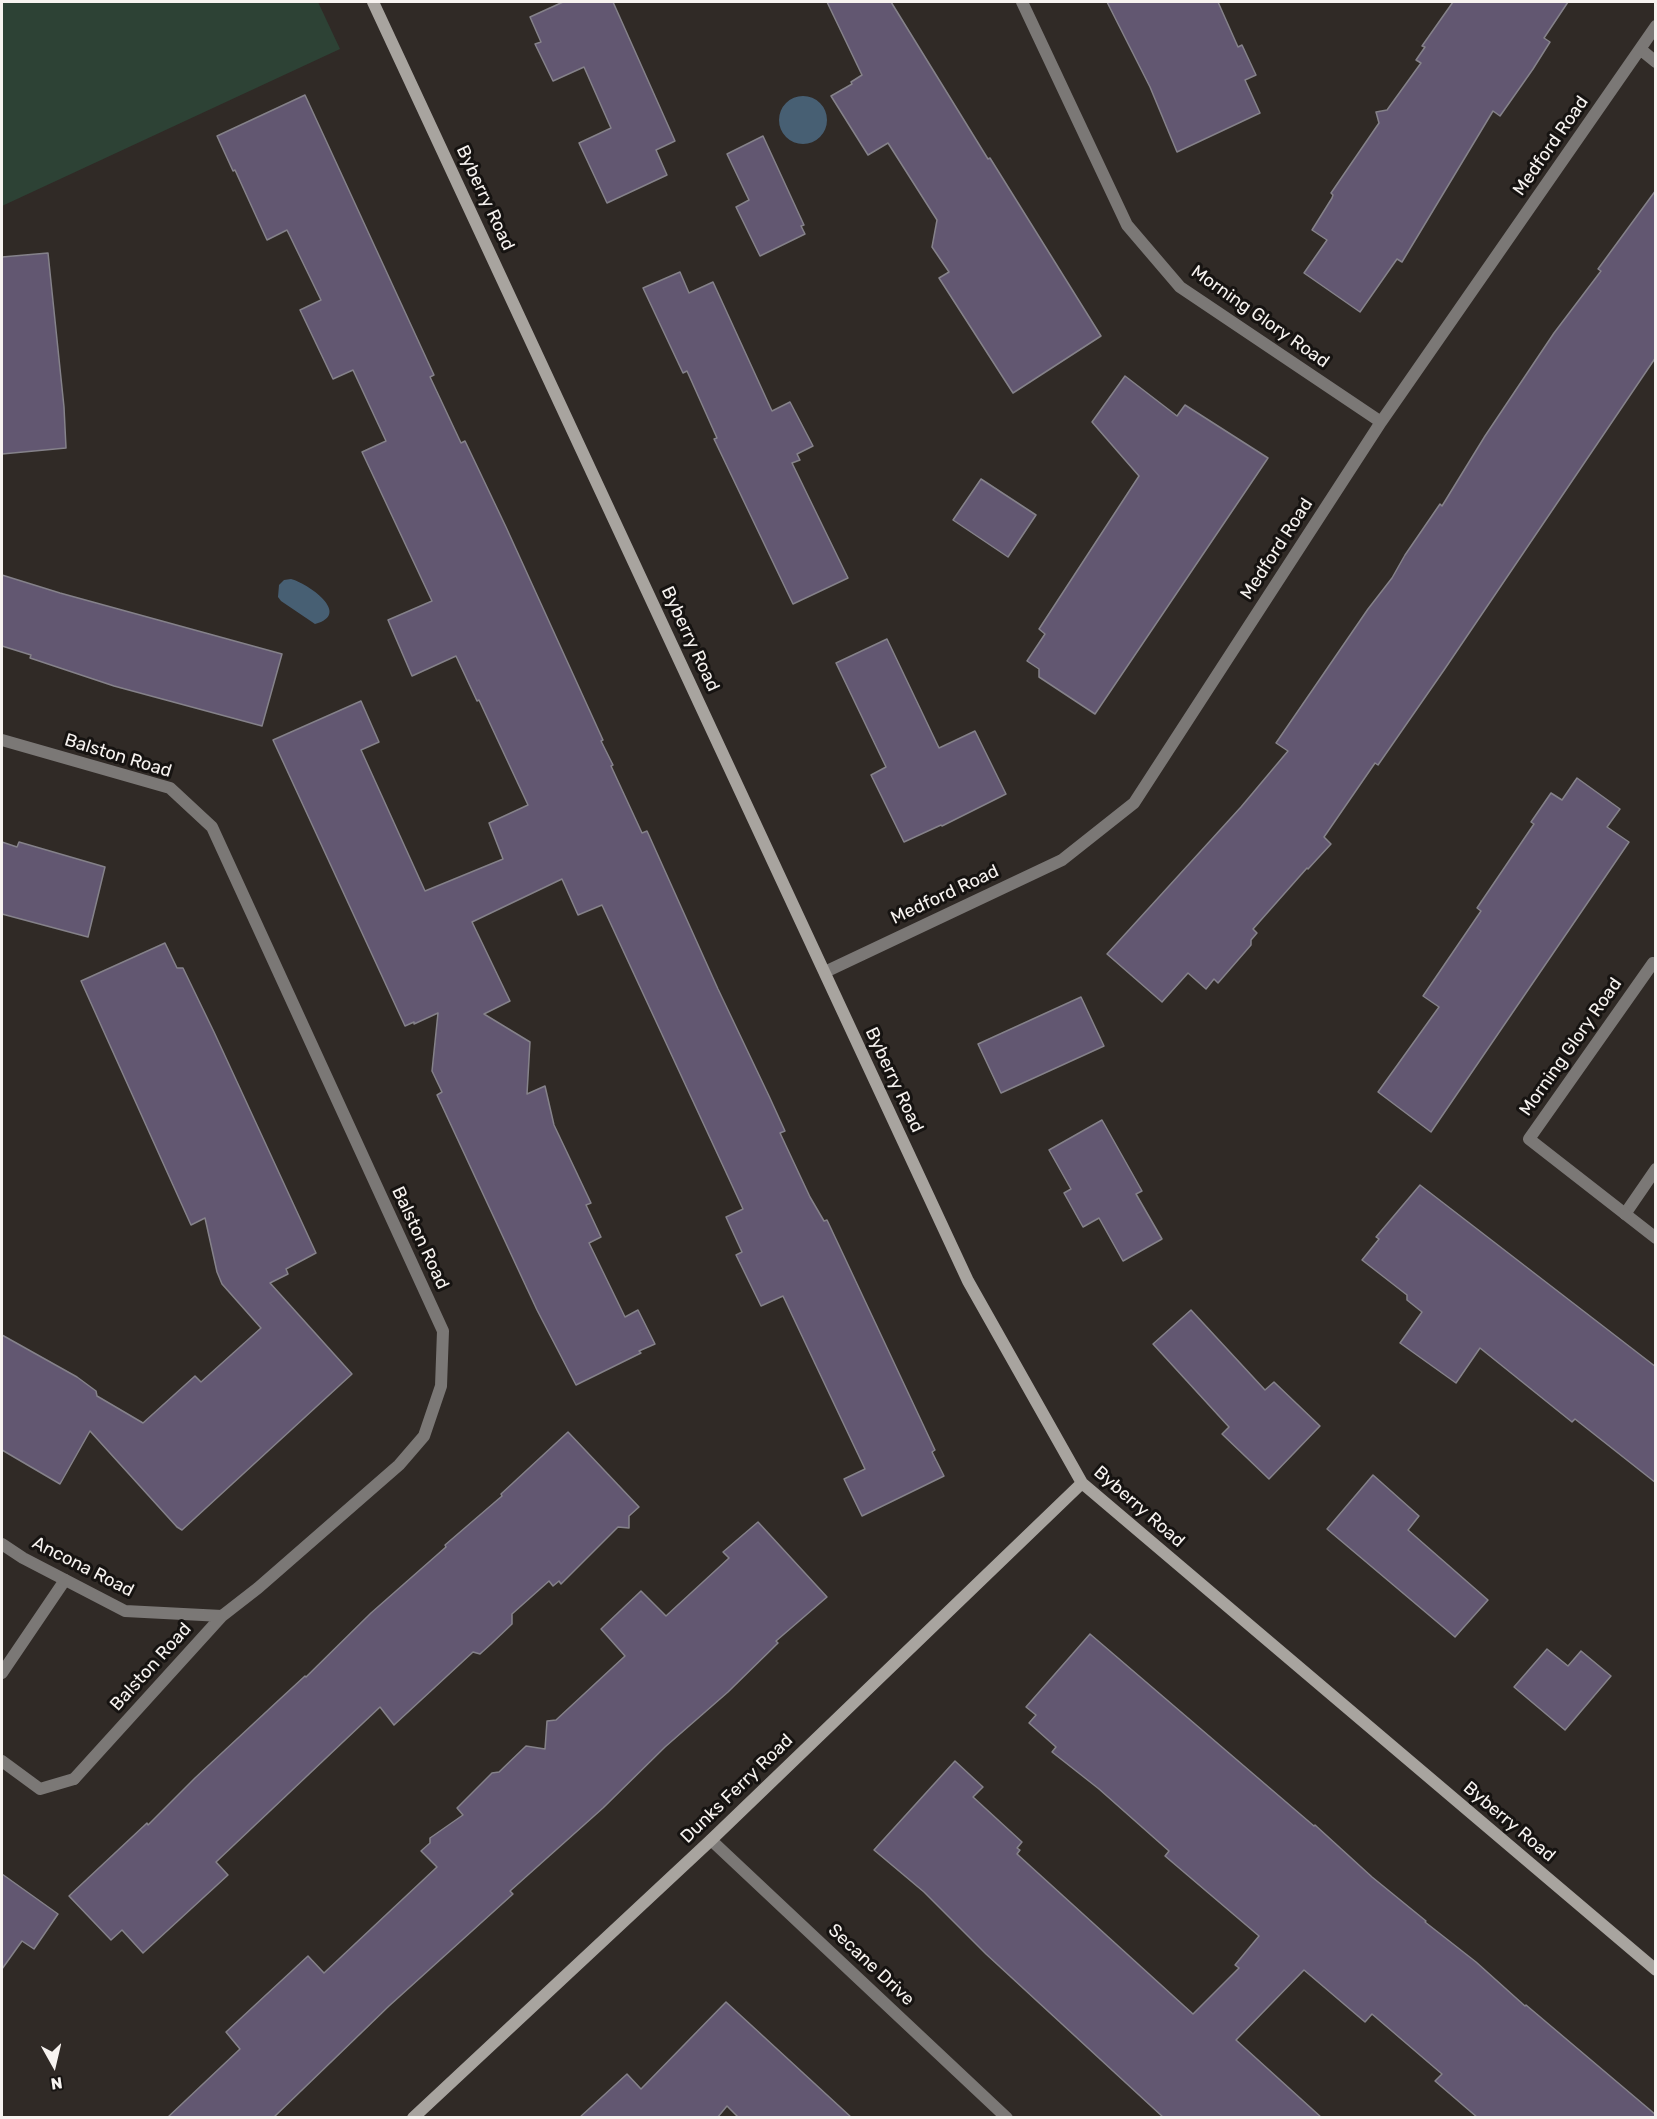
<!DOCTYPE html>
<html>
<head>
<meta charset="utf-8">
<style>
	body { margin:0 }
	#map { position:relative; width:1657px; height:2119px; overflow:hidden; background:#302a26; font-family:Rubik,sans-serif }
	canvas { display:block }
	.frame { position:absolute; inset:0; border:3px solid #f7f3f0; pointer-events:none }
	.north { position:absolute; left:24px; top:2035px; width:60px; height:60px; -webkit-text-stroke:4px #161311; paint-order:stroke; rotate:172deg; font-size:16px; font-weight:700; line-height:24px; text-align:center; color:#f7f3f0 }
	.north::after { content:''; display:block; margin:auto; width:21px; height:27px; background:#f7f3f0; clip-path:polygon(50% 0,100% 100%,50% 72%,0 100%) }
</style>
</head>
<body>
<div id="map">
<canvas width="1657" height="2119"></canvas>
<div class="frame"></div>
<div class="north">N</div>
</div>
<script>
const c = document.querySelector('canvas').getContext('2d');
c.lineJoin = 'round';
function paint(path, color) {
  c.fillStyle = color;
  c.fill(path, 'evenodd');
}
function stroke(path, color, width, dash) {
  c.strokeStyle = color;
  c.lineWidth = width;
  c.lineCap = dash ? 'butt' : 'round';
  c.setLineDash(dash || []);
  c.stroke(path);
}
function write(font, color, halo, rows, align = 'center') {
  c.font = font + ' Rubik,sans-serif';
  c.lineWidth = 6;
  c.setLineDash([]);
  c.textBaseline = 'middle';
  c.strokeStyle = halo;
  c.fillStyle = color;
  for (const [text, x, y, turn = 0] of rows) {
    c.save();
    c.translate(x, y);
    c.rotate((+turn || 0) * Math.PI / 180);
    c.textAlign = isNaN(turn) ? turn : align;
    if (halo) c.strokeText(text, 0, 0);
    c.fillText(text, 0, 0);
    c.restore();
  }
}
paint(new Path2D(`
	M2 2H318L340 49 2 206Z`), '#2d4235');
paint(new Path2D(`
	M779 120a24 24 0 1 1 48 0a24 24 0 1 1-48 0Z
	M291 579C307 583 353 614 315 624L281 601 278 597 279 585 284 580Z`), '#475f73');
const building = new Path2D(`
	M563 2H613L675 141 656 150 667 175 607 203 579 143 611 128 584 67 553 81 535 44 541 42 530 17Z
	M827 2H891L988 159 990 158 1101 336 1013 393 939 278 949 272 932 247 937 220 888 143 868 155 831 96 852 84 851 82 862 75Z
	M1107 2H1218L1238 47 1242 45 1256 75 1245 80 1260 113 1177 152 1150 87Z
	M1453 2H1568L1544 38 1550 42 1533 69 1500 116 1493 111 1402 262 1397 259 1360 312 1304 273 1327 240 1312 230 1332 198 1333 195 1331 193 1379 123 1376 112 1387 110 1421 63 1416 60 1425 47 1422 46Z
	M305 95 434 375 430 377 461 443 465 441 506 527 603 740 601 741 613 765 611 766 642 833 647 831 718 989 769 1096 785 1131 780 1133 810 1197 824 1221 827 1220 935 1450 932 1452 944 1476 862 1516 844 1479 865 1469 783 1296 761 1306 736 1255 742 1252 726 1217 743 1209 602 905 578 915 562 879 472 922 510 1001 484 1014 530 1042 527 1094 545 1086 554 1125 591 1203 586 1205 601 1237 589 1243 625 1317 638 1310 655 1344 639 1351 641 1353 576 1385 537 1310 437 1095 442 1092 432 1071 438 1013 414 1024V1022L405 1026 273 740 361 701 379 742 361 750 425 891 503 859 489 823 528 805 479 700 477 701 456 656 412 676 388 620 432 601 362 452 386 441 353 370 333 379 300 310 321 300 287 230 267 240 235 170 233 171 217 136Z
	M763 136 804 225 801 226 805 234 760 256 736 207 749 200 727 154Z
	M1656 190V357L1444 670 1378 765 1375 763 1324 837 1331 844 1308 869 1307 868 1253 929 1257 933 1251 940V945L1218 983 1214 979 1206 989 1188 973 1162 1002 1107 954 1241 807 1288 751 1276 743 1368 609 1392 578 1405 555 1440 504 1442 506 1485 436 1554 333 1601 271 1598 269Z
	M48 253 64 407 66 448 2 454V257Z
	M680 272 689 293 713 282 772 411 790 402 813 446 797 454 800 460 792 463 848 578 793 604 714 439 717 438 687 371 683 373 643 288Z
	M1125 376 1177 416 1185 405 1268 458 1095 714 1039 677V669L1027 661 1045 634 1039 629 1139 476 1092 422Z
	M981 479 1036 515 1008 557 953 520Z
	M2 575 60 593 282 654 262 726 114 686 30 658 31 655 2 646Z
	M887 639 939 748 975 731 1006 794 942 826 941 825 904 842 871 775 886 767 836 663Z
	M1577 778 1620 809 1607 827 1629 842 1431 1132 1378 1092 1439 1007 1423 996 1481 911 1477 908 1534 824 1531 822 1551 793 1562 800Z
	M2 842 17 847 19 842 105 867 88 937 2 914Z
	M165 943 177 968H183L214 1032 316 1253 286 1269 288 1274 270 1283 352 1374 182 1530 177 1527 90 1431 60 1484 2 1450V1335L77 1377 96 1391 97 1396 143 1423 195 1376 201 1382 261 1328 222 1284 217 1272 205 1218 191 1225 81 981Z
	M1081 997 1104 1046 1001 1093 978 1044Z
	M1102 1120 1142 1191 1136 1194 1162 1239 1123 1261 1099 1218 1083 1227 1064 1193 1071 1189 1049 1150Z
	M1420 1185 1656 1367V1483L1575 1419 1572 1422 1480 1348 1456 1383 1400 1343 1422 1312 1407 1300V1295L1362 1260 1379 1239 1376 1237Z
	M1191 1310 1265 1390 1274 1382 1320 1426 1269 1479 1222 1434 1229 1427 1153 1344Z
	M568 1432 639 1507 629 1516V1528L618 1527 561 1584 559 1581 553 1586 549 1581 512 1614V1624L491 1644 480 1654 473 1652 394 1725 380 1707 216 1862 228 1875 143 1953 122 1930 111 1940 69 1896 147 1823 148 1825 195 1778 280 1699 305 1676 306 1677 371 1613 446 1547 445 1545 502 1496 501 1494Z
	M1373 1475 1419 1516 1408 1530 1488 1600 1455 1637 1327 1529Z
	M758 1522 827 1597 776 1641 778 1643 728 1692 665 1747 603 1808 510 1891 513 1894 389 2006 273 2118H167L240 2049 226 2032 308 1956 324 1973 437 1867 421 1851 430 1843V1838L463 1815 457 1808 492 1773 499 1772 526 1746 545 1749 547 1721 556 1720 625 1656 601 1629 641 1591 666 1616 729 1558 723 1552Z
	M1090 1634 1314 1826 1315 1825 1372 1877 1426 1921 1425 1922 1476 1962 1525 2006 1526 2005 1656 2115V2118H1478L1435 2081 1442 2074 1372 2014 1365 2022 1304 1970 1236 2040 1322 2118H1164L986 1954 924 1892 874 1850 955 1761 983 1787 973 1797 1022 1842 1017 1848 1020 1850 1017 1854 1193 2014 1239 1968 1235 1965 1259 1936 1165 1856 1169 1851 1099 1789 1052 1752 1056 1747 1029 1723 1036 1715 1026 1707Z
	M1547 1649 1568 1666 1581 1651 1611 1676 1565 1730 1514 1687Z
	M2 1874 58 1914 34 1949 22 1941 2 1969Z
	M726 2002 852 2118H739L727 2106 717 2118H579L627 2074 641 2089Z`);
paint(building, '#625771');
stroke(building, '#85828a', 1.5);
stroke(new Path2D(`
	M1625 1214 1656 1169
	M2 1673 65 1580
	M2 1761 40 1789 74 1779`), '#7b7876', 12);
stroke(new Path2D(`
	M1022 2 1127 225 1180 287 1381 422
	M1640 49 1656 62
	M2 740 170 788 212 827 443 1331 441 1386 424 1436 399 1465 258 1588 222 1616 74 1779
	M1653 963 1529 1139 1656 1238
	M825 972 1062 860 1134 803 1381 422 1656 26
	M2 1544 23 1558 125 1611 222 1616
	M711 1840 1007 2118`), '#7b7876', 12);
stroke(new Path2D(`
	M373 2 968 1281 1082 1483 1656 1970
	M413 2118 711 1840 1082 1483`), '#a8a49f', 12);
write('18px', '#f7f3f0', '#161311', [
	["Medford Road",1551,146,-55],
	["Byberry Road",485,198,65],
	["Morning Glory Road",1260,317,35],
	["Medford Road",1277,549,-57],
	["Byberry Road",690,639,65],
	["Balston Road",118,756,17],
	["Medford Road",945,895,-25],
	["Morning Glory Road",1571,1047,-55],
	["Byberry Road",894,1080,65],
	["Balston Road",420,1238,65],
	["Byberry Road",1139,1507,41],
	["Ancona Road",83,1567,27],
	["Balston Road",151,1667,-48],
	["Dunks Ferry Road",737,1789,-44],
	["Byberry Road",1509,1822,40],
	["Secane Drive",871,1965,43]
]);
</script>
</body>
</html>
